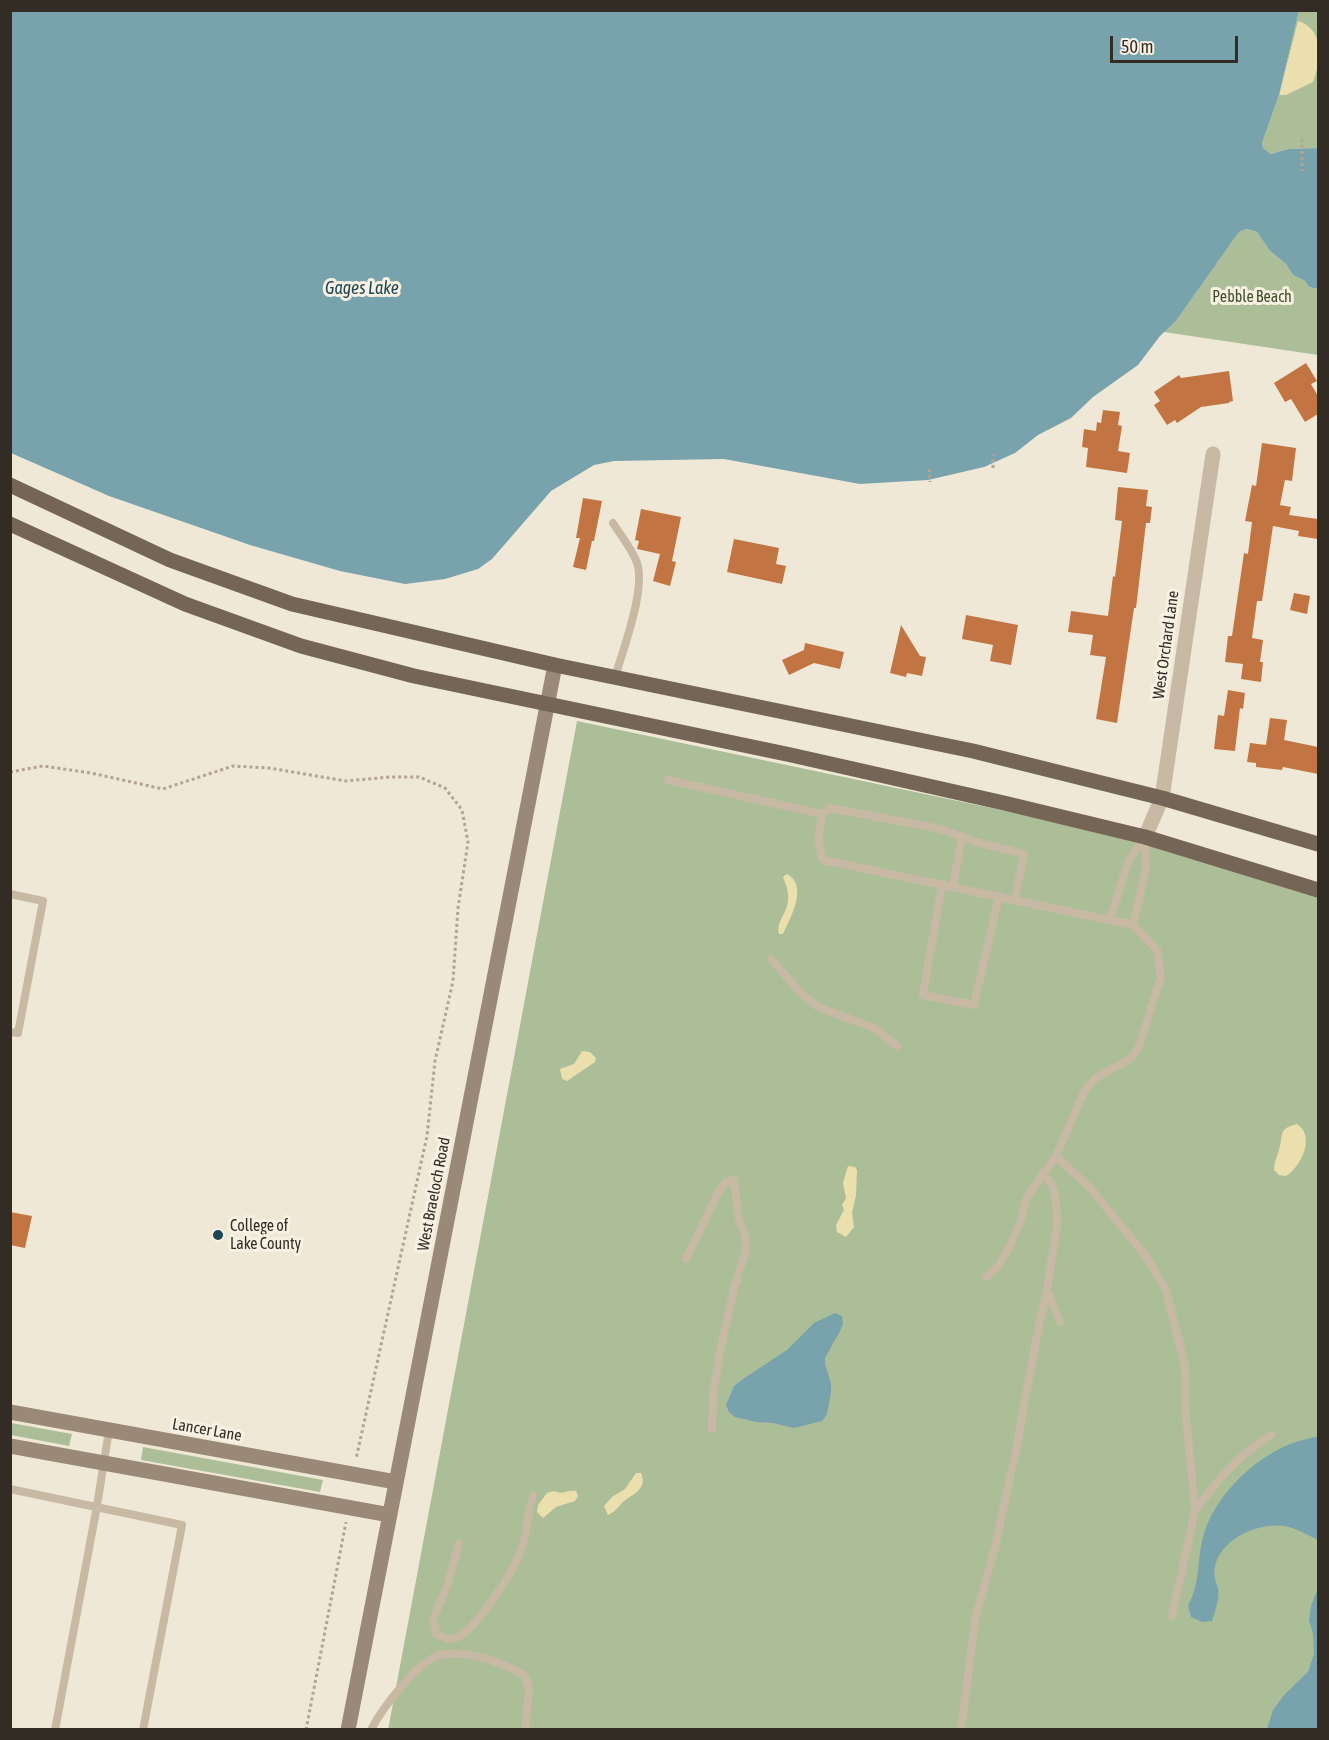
<!DOCTYPE html>
<html>
<head>
<meta charset="utf-8">
<style>
	body { margin:0 }
	#map { position:relative; width:1329px; height:1740px; overflow:hidden; background:#f0e8d7; font-family:"Asap Condensed",sans-serif }
	canvas { display:block }
	.frame { position:absolute; inset:0; border:12px solid #332c25; pointer-events:none }
	.scale { position:absolute; left:1110px; top:36px; width:128px; height:27px; box-sizing:border-box; border:3px solid #332c25; border-top:0; padding-left:8px; font-size:18px; line-height:21px; white-space:nowrap; color:#332c25; -webkit-text-stroke:4px #f8f1e3; paint-order:stroke }
</style>
</head>
<body>
<div id="map">
<canvas width="1329" height="1740"></canvas>
<div class="frame"></div>
<div class="scale">50 m</div>
</div>
<script>
const c = document.querySelector('canvas').getContext('2d');
c.lineJoin = 'round';
function paint(path, color) {
  c.fillStyle = color;
  c.fill(path, 'evenodd');
}
function stroke(path, color, width, dash) {
  c.strokeStyle = color;
  c.lineWidth = width;
  c.lineCap = dash ? 'butt' : 'round';
  c.setLineDash(dash || []);
  c.stroke(path);
}
function write(font, color, halo, rows, align = 'center') {
  c.font = font + ' "Asap Condensed",sans-serif';
  c.lineWidth = 6;
  c.setLineDash([]);
  c.textBaseline = 'middle';
  c.strokeStyle = halo;
  c.fillStyle = color;
  for (const [text, x, y, turn = 0] of rows) {
    c.save();
    c.translate(x, y);
    c.rotate((+turn || 0) * Math.PI / 180);
    c.textAlign = isNaN(turn) ? turn : align;
    if (halo) c.strokeText(text, 0, 0);
    c.fillText(text, 0, 0);
    c.restore();
  }
}
paint(new Path2D(`
	M1299 11H1318V148L1288 149 1271 154 1263 148 1262 143 1279 95Z
	M1245 229 1257 232 1270 251 1286 264 1293 275 1305 281 1309 287 1318 289V355L1164 332 1176 321 1239 232Z
	M577 721 1163 844 1318 891V1729L388 1730Z
	M11 1423 72 1434 69 1446 11 1435Z
	M143 1447 323 1480 320 1492 141 1460Z`), '#acbe98');
paint(new Path2D(`
	M1298 21C1325 29 1321 62 1313 82L1286 95H1279Z
	M787 874C809 886 790 918 783 934H779C776 924 784 916 787 906 790 895 787 887 783 877Z
	M582 1051 590 1052 596 1058 595 1062 570 1079 567 1081 562 1079 560 1069 574 1064Z
	M1297 1124C1316 1136 1301 1167 1286 1176L1279 1175 1274 1170C1274 1162 1277 1157 1279 1150 1284 1134 1277 1129 1297 1124Z
	M848 1166 855 1167 857 1170 856 1196 852 1212 854 1227 846 1237 837 1232 836 1225 844 1210 842 1205 846 1198 843 1183Z
	M636 1473H641C648 1489 633 1494 623 1502 618 1507 615 1512 608 1515L604 1506 612 1497 625 1489Z
	M554 1491C564 1495 567 1490 576 1491L578 1496 575 1501 556 1507 543 1518 537 1512 538 1505 547 1493Z`), '#ebdfae');
paint(new Path2D(`
	M11 10 1299 11 1279 95 1262 143 1263 148 1271 154 1288 149 1318 148V289L1309 287 1305 281 1293 275 1286 264 1270 251 1257 232 1246 229 1239 232 1176 321 1160 336 1138 365 1093 397 1071 418 1038 435 1015 453 984 467 928 480 860 484 724 459 614 461 594 465 551 491 492 559 478 569 445 579 405 584 340 571 250 545 109 496 11 453Z
	M835 1313 842 1316 843 1324 839 1333 825 1358V1364L831 1383V1393L827 1414 822 1421 794 1428 773 1423 756 1422 735 1417 729 1412 726 1405 734 1386 740 1381 787 1350 814 1323Z
	M1318 1437V1540C1308 1535 1296 1528 1284 1526 1258 1522 1220 1539 1215 1567 1213 1577 1216 1580 1218 1589 1220 1599 1215 1611 1212 1621L1202 1622 1191 1617 1188 1606C1202 1579 1196 1559 1204 1534 1218 1488 1270 1442 1318 1437Z
	M1318 1588V1729H1267L1273 1710 1284 1695 1308 1672 1314 1654 1313 1634 1309 1620 1311 1606Z`), '#78a2ac');
paint(new Path2D(`
	M1306 363 1317 381 1311 384 1318 396V414L1305 422 1291 399 1285 402 1274 383Z
	M1229 371 1233 401 1229 402V403L1201 407 1177 423 1175 420 1167 425 1154 405 1160 401 1154 392 1179 375 1181 378Z
	M1103 410 1120 412 1118 425 1122 426 1118 451 1130 453 1127 473 1086 467 1088 448 1082 447 1084 429 1096 431 1097 422 1101 423Z
	M1262 443 1296 448 1292 481 1285 480 1280 505 1291 507 1289 515 1318 519V539L1298 536 1299 531 1273 526 1262 601H1257L1252 638 1263 640 1260 662H1263L1261 682 1241 679 1243 664 1225 662 1228 636H1232L1244 553 1248 554 1252 522 1245 521 1252 485 1256 486Z
	M1118 487 1148 490 1146 506 1152 507 1150 523H1146L1136 608H1134L1117 723 1096 719 1106 657 1090 655 1093 635 1068 632 1071 611 1108 616 1113 576 1115 577 1122 521 1115 520Z
	M583 498 602 501 594 541H592L586 570 573 567 580 538H576Z
	M641 509 681 517 672 561 676 562 670 586 653 581 660 554 637 549 639 541 635 540Z
	M734 539 779 548 776 564 786 566 782 584 727 572Z
	M1294 593 1310 596 1307 614 1290 610Z
	M966 615 1018 625 1011 665 990 661 993 645 962 639Z
	M901 625 920 656 926 657 922 676 907 673 906 677 890 673Z
	M805 643 844 652 840 669 814 663 789 675 782 660 804 650Z
	M1228 690 1245 693 1243 709 1240 708 1235 751 1214 749 1218 715 1224 716Z
	M1270 718 1287 720 1284 740 1318 747V774L1283 767 1282 770 1256 767V763L1247 762 1250 743 1266 745Z
	M10 1212 32 1216 25 1248 10 1245Z`), '#c27543');
stroke(new Path2D(`
	M1302 139V171
	M993 468V455
	M929 469 930 482
	M10 772 43 766 91 773 163 789 233 766 269 768 346 781 390 777H419L445 788 462 810 468 842 458 908 453 981 435 1061 427 1136 356 1459
	M306 1730 346 1522`), '#b3a38f', 3, [3, 3]);
stroke(new Path2D(`
	M613 523C621 536 632 549 637 563 646 589 623 650 615 677
	M668 780 822 814 818 840 823 860 1133 925 1157 950 1161 977 1138 1049 1130 1059 1096 1078 1085 1090 1056 1156 1027 1197 1021 1220 1010 1246 997 1268 986 1277
	M822 814 830 808 941 829 976 842 1024 854 1015 899
	M942 884 923 995 974 1005 999 896
	M953 886 962 837
	M10 894 43 901 18 1033 10 1032
	M1110 919 1129 860 1145 837
	M1133 925 1146 869 1145 838
	M771 959 800 992 818 1007 874 1028 897 1046
	M1056 1156 1091 1189 1145 1255 1166 1290 1185 1366 1186 1415 1195 1511 1172 1616
	M1043 1173 1052 1185 1056 1199 1057 1225 1047 1289 1060 1322
	M686 1259 718 1193 726 1182 734 1180 739 1219 745 1236 746 1250 734 1289 719 1356 713 1396 712 1429
	M10 1489 182 1525 143 1730
	M1195 1511C1217 1480 1239 1455 1271 1435
	M459 1544 448 1583 433 1620 436 1634C444 1638 450 1641 458 1637 477 1628 514 1571 521 1550 528 1531 527 1514 533 1496
	M55 1730 97 1506 109 1430
	M371 1730C381 1710 418 1660 440 1655 467 1650 503 1662 525 1676L529 1689 525 1730
	M961 1730 975 1620 995 1547 1016 1450 1036 1340 1047 1289`), '#c7b9a4', 8);
stroke(new Path2D(`
	M1145 837 1162 798 1213 454`), '#c7b9a4', 15);
stroke(new Path2D(`
	M10 1412 396 1482
	M10 1446 390 1515
	M348 1730 555 665`), '#9a8976', 15);
stroke(new Path2D(`
	M10 485 170 560 292 604 555 665 973 751 1162 798 1318 844
	M10 524 185 604 301 646 414 676 791 755 1004 803 1145 837 1318 890`), '#746557', 15);
for (const [x, y, r, color] of [
	[218,1235,6,"#1d4752"]
]) {
  const dot = new Path2D();
  dot.arc(x, y, r, 0, 2 * Math.PI);
  c.fillStyle = color;
  c.fill(dot);
  stroke(dot, '#f8f1e3', 2);
}
write('16px', '#3d502a', '#f8f1e3', [
	["Pebble Beach",1252,297]
]);
write('16px', '#332c25', '#f8f1e3', [
	["West Orchard Lane",1166,645,-82],
	["West Braeloch Road",434,1194,-79],
	["Lancer Lane",207,1430,10]
]);
write('16px', '#332c25', '#f8f1e3', [
	["College of",230,1226],
	["Lake County",230,1244]
], 'left');
write('italic 18px', '#1d4752', '#f8f1e3', [
	["Gages Lake",362,288]
]);
</script>
</body>
</html>
